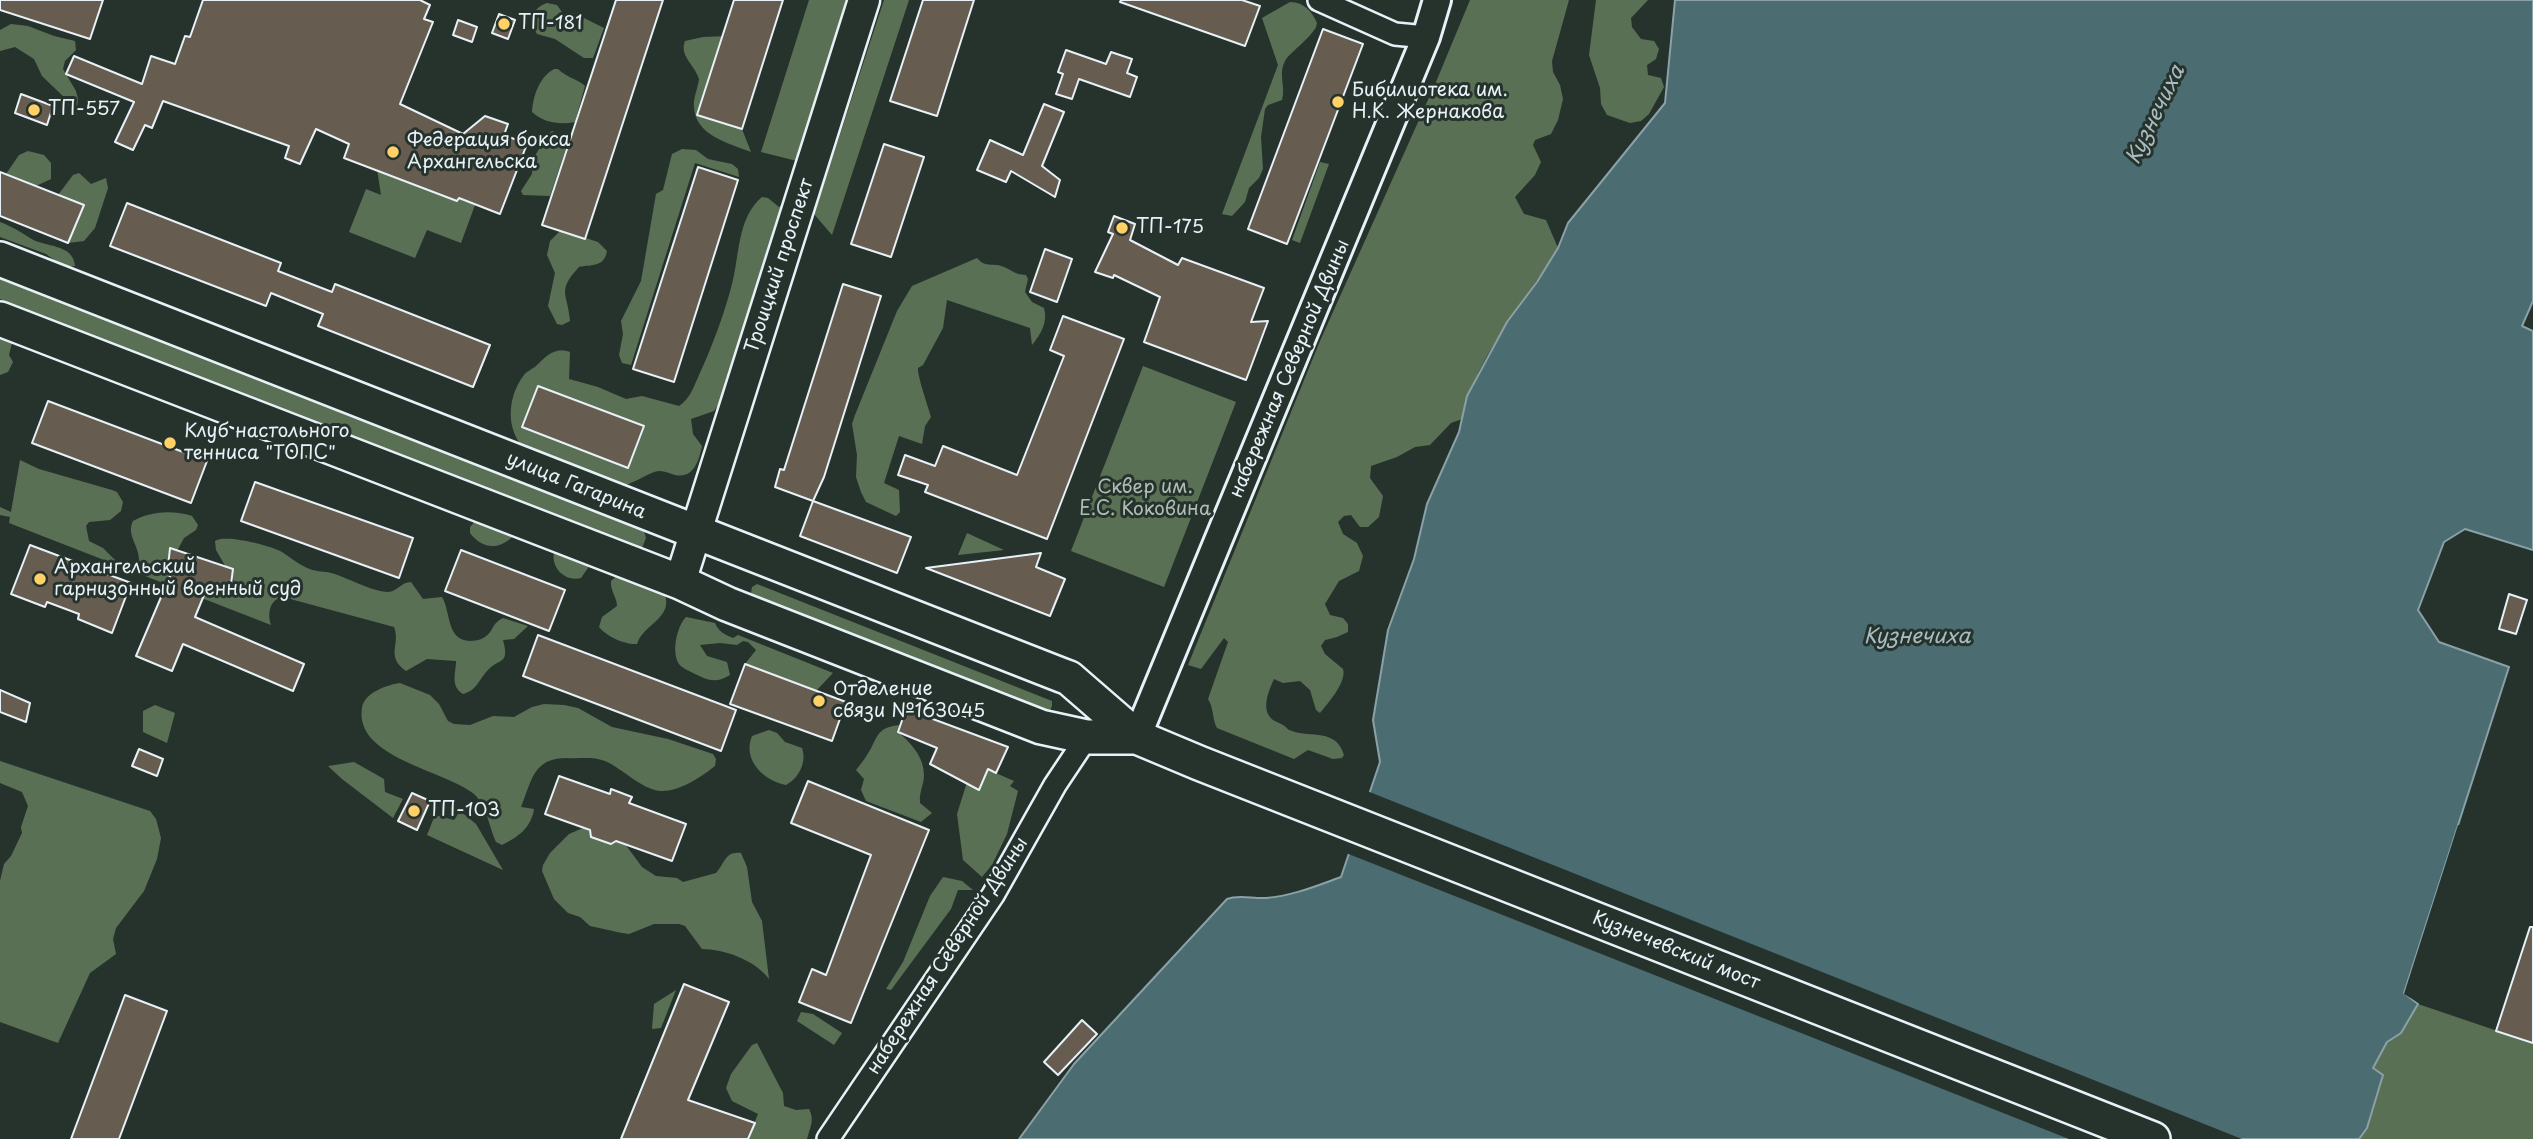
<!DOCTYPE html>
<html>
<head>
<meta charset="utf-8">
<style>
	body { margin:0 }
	canvas { display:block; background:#26332d }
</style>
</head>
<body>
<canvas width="2533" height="1139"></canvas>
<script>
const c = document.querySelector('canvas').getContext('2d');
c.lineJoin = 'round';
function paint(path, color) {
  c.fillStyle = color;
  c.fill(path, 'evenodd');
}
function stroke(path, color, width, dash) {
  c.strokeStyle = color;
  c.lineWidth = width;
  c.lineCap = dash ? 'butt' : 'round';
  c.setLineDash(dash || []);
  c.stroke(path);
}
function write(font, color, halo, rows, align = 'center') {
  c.font = font + ' "Playpen Sans",sans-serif';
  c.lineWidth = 6;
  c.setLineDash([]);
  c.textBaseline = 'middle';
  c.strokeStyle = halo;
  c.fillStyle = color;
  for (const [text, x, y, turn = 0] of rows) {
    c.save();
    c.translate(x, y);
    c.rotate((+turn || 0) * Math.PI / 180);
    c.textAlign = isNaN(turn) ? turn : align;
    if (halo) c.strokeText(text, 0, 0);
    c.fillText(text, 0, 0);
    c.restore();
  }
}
paint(new Path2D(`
	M809 0H846L797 161 761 152Z
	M884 0H909L832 235 814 214Z
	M1470 0H1569L1552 61 1553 72 1560 85 1563 99 1558 120 1551 134 1535 140 1533 145 1541 162 1535 175 1515 197 1524 214 1546 220 1558 248C1525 303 1476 355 1462 419L1451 423 1430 445 1415 447 1397 457 1371 466 1370 478 1383 496 1379 517 1368 527H1360L1351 515 1344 516 1338 522 1343 534 1357 543 1363 556 1359 571 1339 581 1325 604 1330 615 1343 618 1348 624V632L1337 637 1325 640 1321 646 1325 654 1343 669C1347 682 1328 703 1320 713L1316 710 1310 690 1300 681 1283 683 1274 679C1269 690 1260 710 1273 720 1276 722 1280 723 1283 725 1288 728 1286 729 1292 731 1311 738 1336 728 1344 755L1342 758 1333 759 1308 750 1294 759 1217 728C1212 719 1214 708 1208 699L1228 642 1224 638 1201 669 1188 665 1320 341 1436 82Z
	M1596 0H1648L1631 18 1632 27 1641 39 1654 41 1659 49 1656 59 1647 65 1648 75 1661 78 1664 87 1649 114 1641 121 1630 123 1607 115 1601 104 1600 88 1589 55Z
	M1290 2C1303 2 1312 11 1317 23L1316 27C1309 40 1289 53 1285 61 1278 74 1286 87 1282 100L1268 105 1265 109 1261 137 1263 169 1259 178 1249 188 1245 202 1232 216 1222 214 1278 65 1262 18Z
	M547 3 557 5 569 22 576 23 584 18 604 28 593 58H584L555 39 537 34C530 20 532 8 547 3Z
	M11 24 28 26 54 36 75 41 76 50 65 61 63 69 76 91 78 99 76 116 71 111 67 100 42 76 34 59 15 47 0 51V30Z
	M729 36 698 114 742 129 751 152C728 143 695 135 694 107 693 98 698 88 699 79 695 65 679 56 685 41L703 37Z
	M554 69H558C567 78 576 78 585 86L575 122C560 125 544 123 532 112 533 97 539 77 554 69Z
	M552 131 564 136 568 142 550 196 523 195 521 191 532 174 533 159 548 134Z
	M682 149 696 150 708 159 732 164 738 169 739 177 695 163 631 365 622 363 619 355 623 334 621 321 641 281 656 194 663 190 672 154Z
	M28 151 44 155 51 163V179L36 186 6 174 19 155Z
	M1320 162 1329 164 1300 243 1292 240Z
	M377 169 457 201 459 198 475 205 461 243 427 230 415 258 349 232 366 189 381 195Z
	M79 173 91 184 106 178 108 188 95 228 84 241 68 243 83 205 58 195 73 175Z
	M762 197 768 198 779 207 786 203 741 355 727 383 723 398 714 411 691 419 693 434 702 446C699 460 694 479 675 475 668 473 662 469 654 472 643 476 634 483 623 486L526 450C505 431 507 397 524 375 527 371 533 369 537 365 547 355 555 347 570 352L569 379 598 387 626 399 642 396 679 406C690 399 694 386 699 375 712 347 723 317 731 288 740 258 736 219 762 197Z
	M0 222C13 227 19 231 30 238 45 248 73 243 75 266L64 267 46 254 0 237Z
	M561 230 598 242 607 251C604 268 591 264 579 267 556 292 568 293 570 321L562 325 557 324 548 306 555 273 547 255 550 241Z
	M977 258C986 269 994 262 1004 267 1014 271 1013 274 1026 275L1028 279 1025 292 1032 302 1044 308C1048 322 1041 334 1032 345L1030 328 947 300 943 328 923 365 918 368C917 375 928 406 931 417L925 426 922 444 899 436 884 483 899 490 900 512 896 516 866 502 861 492 856 477 857 455 852 424 855 415 897 311 912 286Z
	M0 273 644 531 646 538 640 553 633 556 0 299Z
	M0 337 10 340 12 343 9 355 13 362 8 372 0 375Z
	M1143 366 1236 402 1164 587 1071 551Z
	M20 460 39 469 112 490 117 492 123 502 121 511 110 520 89 522 86 526 89 541 103 548 119 564 131 565 139 560C139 545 126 535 133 521 151 511 173 510 192 516L198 525 196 530 184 538 177 551 199 586C213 589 224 596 238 597L241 593 216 550 215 541C226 534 271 546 282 552 290 557 297 563 305 567 314 572 323 571 331 573 347 577 372 592 388 592 397 592 401 582 411 582L423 599 442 597C451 612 446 639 469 641 475 641 480 640 485 637 494 631 491 624 503 618L528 626 514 639 503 640C510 666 499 657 487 671 478 681 477 690 463 694 450 686 456 673 456 661L427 659 406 671C385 656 401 645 394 627L283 597C270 599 267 613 271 625L9 523 10 517 0 515V507L11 512Z
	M477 519 513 532 512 537C498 551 481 548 470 533V527Z
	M967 533 1004 550 958 555Z
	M559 550 590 565 581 578C565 582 551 568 554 552Z
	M618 575 664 592C675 618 643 624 637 644 625 645 606 636 599 627L602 617 617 606C617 597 610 591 611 581Z
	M757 584 1052 701V706L1048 715 750 599 752 587Z
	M686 617 715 623C718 631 725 635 733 638L738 635 833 673 816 691 745 664 756 650 748 642 743 641 737 645 720 643 700 645 707 656 727 662 730 675C716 684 707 680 693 673 688 670 683 669 679 664 671 652 677 626 686 617Z
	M400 683 430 695 439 704 448 721 454 724 470 725 493 716 514 717 532 707 544 704 564 705 578 708 612 727 668 739 713 754 716 759 715 766C701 777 680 791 662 791 643 791 622 768 605 761 591 756 581 759 567 758 533 758 532 780 521 807L534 809C531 828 518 837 502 845L496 842C489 827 487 806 474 794 445 770 354 758 362 708 364 693 386 685 400 683Z
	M155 705 175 713 167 743 143 732V711Z
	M900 725 898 732C911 743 924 757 924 775 924 785 919 791 920 803L932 813 921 822 866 801 861 790 864 779 856 770C860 765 864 760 867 755 878 739 875 727 900 725Z
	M769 730 777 733 785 742 802 748C807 762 799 778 786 785 764 781 742 760 752 736Z
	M0 761 150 811 156 819 161 838 157 859 144 891 116 928 113 939 116 954 90 973 58 1043 0 1022V881L4 864 11 856 22 833 21 827 28 806 22 792 0 783Z
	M354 762 384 779 385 792 403 799 393 818 342 779 328 766Z
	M973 763 1014 781 1010 786 1018 791 1007 834 992 865 982 877 963 860 957 814Z
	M460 811 476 824 503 870 427 835 435 815 454 820Z
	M583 828 610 840 625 844 642 867 656 876 677 878 683 882 716 873C725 863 725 851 741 853L747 867 752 902 762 921 769 979C755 960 724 949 702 949L685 926 679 924H654L629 934 622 933 590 926 580 917 568 913 554 899 542 871 543 865 550 853 569 834Z
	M943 877 962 881 973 890H958L951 909 891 990 886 989 903 962 930 896Z
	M676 990 661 1028 652 1029 654 1004Z
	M2418 1004 2533 1043V1139H2359L2367 1128 2373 1068 2387 1042 2401 1033Z
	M801 1012 813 1014 842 1033 834 1045 797 1021Z
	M757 1043 783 1093 784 1106 796 1110 809 1109C815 1120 810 1127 807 1139H748L758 1114 732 1101 726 1088 731 1074 752 1045Z`), '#5a7054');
const water = new Path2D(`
	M1675 0H2533V301L2522 326 2533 331V550L2465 529 2444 542 2418 610 2439 642 2509 667 2404 993 2418 1004 2401 1033 2387 1042 2373 1068 2383 1075 2367 1128 2359 1139H1019L1074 1064 1227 899C1239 894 1253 899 1266 898 1292 896 1316 886 1341 877L1380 762 1373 720 1388 630 1414 559 1427 504 1459 432 1467 396 1507 322 1537 282 1558 248 1568 223 1665 103Z`);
paint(water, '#4b6c71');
stroke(water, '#8aa1a7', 2);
paint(new Path2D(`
	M1367 791 2242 1139H2069L1346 853Z
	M2458 825 2461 826 2408 992 2421 1001 2422 1005 2404 994Z`), '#26332d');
const building = new Path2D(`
	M0 0H103L90 39 0 10Z
	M203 0H420L430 5 424 19 433 22 400 104 463 134 485 116 508 124 504 135 527 144 500 214 459 198 457 201 344 158 349 144 316 129 300 164 285 158 289 146 163 101 152 128 145 125 133 150 115 142 134 102 66 74 74 56 142 84 151 56 175 64 185 36 190 37Z
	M616 0H663L585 239 542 225Z
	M734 0H783L742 129 697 115Z
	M923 0H974L937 116 890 101Z
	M1121 0H1242L1260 6 1245 46 1120 2Z
	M499 14 515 20 508 39 492 33Z
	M458 20 477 27 472 42 453 35Z
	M1323 29 1363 44 1287 244 1248 229Z
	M1066 50 1106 64 1111 52 1132 59 1127 73 1137 77 1130 97 1079 79 1072 99 1056 94 1063 74 1058 72Z
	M21 94 53 106 47 125 15 113Z
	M1044 104 1064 112 1042 166 1060 180 1055 197 1011 171 1006 182 977 170 990 140 1023 155Z
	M884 144 924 157 891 257 851 244Z
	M698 167 738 180 674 382 633 369Z
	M0 172 84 205 68 243 0 216Z
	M127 203 281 263 278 271 332 292 335 284 490 345 473 387 318 326 323 314 271 293 266 306 110 246Z
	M1114 216 1135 224 1130 240 1178 265 1182 258 1264 288 1251 322 1268 321 1246 380 1144 342 1160 297 1114 275 1113 278 1095 272 1113 234 1108 232Z
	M1045 249 1072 259 1057 302 1030 292Z
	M843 284 881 296 824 477 813 501 775 487 780 469 784 470Z
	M1063 316 1124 339 1047 539 925 492 928 485 898 475 905 455 935 466 943 446 1017 475 1064 356 1050 350Z
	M538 386 644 426 628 468 522 427Z
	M48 401 207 461 191 503 32 443Z
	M255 482 413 538 399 578 241 521Z
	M813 501 911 537 897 573 800 536Z
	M30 545 131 583 112 633 78 619 79 614 47 602 45 607 11 594Z
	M170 548 233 569 230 592 209 583 195 617 304 664 293 691 183 644 172 671 136 656 173 569 168 567Z
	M461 550 565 590 549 631 445 591Z
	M1041 553 1036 567 1065 579 1050 616 926 568Z
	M2509 594 2527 600 2516 634 2499 629Z
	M538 635 736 710 721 751 523 676Z
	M745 664 846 702 832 741 730 704Z
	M0 690 30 703 26 722 0 712Z
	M906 709 1008 747 996 773 988 769 979 790 930 764 937 748 898 732Z
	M139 749 163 759 157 776 132 766Z
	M559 776 610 794 611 789 632 797 629 803 686 824 672 861 616 841 611 844 591 837 590 830 545 814Z
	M808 781 929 830 851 1023 799 1002 812 969 826 975 871 855 791 823Z
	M412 793 430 801 417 830 398 821Z
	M2530 927H2533V1043L2496 1031Z
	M684 984 729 1002 688 1100 755 1123 748 1139H621Z
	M125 995 167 1011 119 1139H71Z
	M1082 1020 1097 1034 1058 1075 1044 1062Z`);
paint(building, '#665d50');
stroke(building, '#e8f1f8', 2);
const minor = new Path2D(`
	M1319 0 1395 34 1426 37
	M828 1139 993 895 1055 785 1087 737`);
const tertiary = new Path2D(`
	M1137 737 1426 37 1437 0`);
const secondary = new Path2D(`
	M680 582 864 0`);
const primary = new Path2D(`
	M0 259 1061 675 1069 678 1137 737 1199 763 2153 1139
	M0 319 680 582 727 604 1041 727 1087 737H1137`);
stroke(minor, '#e8f1f8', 26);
stroke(tertiary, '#e8f1f8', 32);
stroke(secondary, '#e8f1f8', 35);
stroke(primary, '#e8f1f8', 38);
stroke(minor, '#26332d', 21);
stroke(tertiary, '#26332d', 26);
stroke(secondary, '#26332d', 30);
stroke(primary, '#26332d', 33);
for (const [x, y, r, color] of [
	[504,24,7,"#ffd166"],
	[1338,102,7,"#ffd166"],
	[34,110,7,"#ffd166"],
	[393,152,7,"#ffd166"],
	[1122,228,7,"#ffd166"],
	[170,443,7,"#ffd166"],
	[40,579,7,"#ffd166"],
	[819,701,7,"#ffd166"],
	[414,811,7,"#ffd166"]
]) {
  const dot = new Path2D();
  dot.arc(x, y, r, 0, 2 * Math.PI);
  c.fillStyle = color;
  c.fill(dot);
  stroke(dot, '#26332d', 2.5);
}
write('19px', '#e8f1f8', '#26332d', [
	["ТП-181",518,24],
	["Бибилиотека им.",1352,91],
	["Н.К. Жернакова",1352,113],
	["ТП-557",48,110],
	["Федерация бокса",407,141],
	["Архангельска",407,163],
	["ТП-175",1136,228],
	["Клуб настольного",184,432],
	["тенниса \"ТОПС\"",184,454],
	["Архангельский",54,568],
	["гарнизонный военный суд",54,590],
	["Отделение",833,690],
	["связи №163045",833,712],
	["ТП-103",428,811]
], 'left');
write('19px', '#e8f1f8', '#26332d', [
	["Троицкий проспект",780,266,-72],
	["набережная Северной Двины",1290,369,-67],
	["улица Гагарина",576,486,22],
	["Кузнечевский мост",1676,951,22],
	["набережная Северной Двины",948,956,-57]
]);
write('19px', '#afbdb6', '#26332d', [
	["Сквер им.",1145,488],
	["Е.С. Коковина",1145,510]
]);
write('italic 21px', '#a9bcc2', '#26332d', [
	["Кузнечиха",2156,115,-64],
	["Кузнечиха",1917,637]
]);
</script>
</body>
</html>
